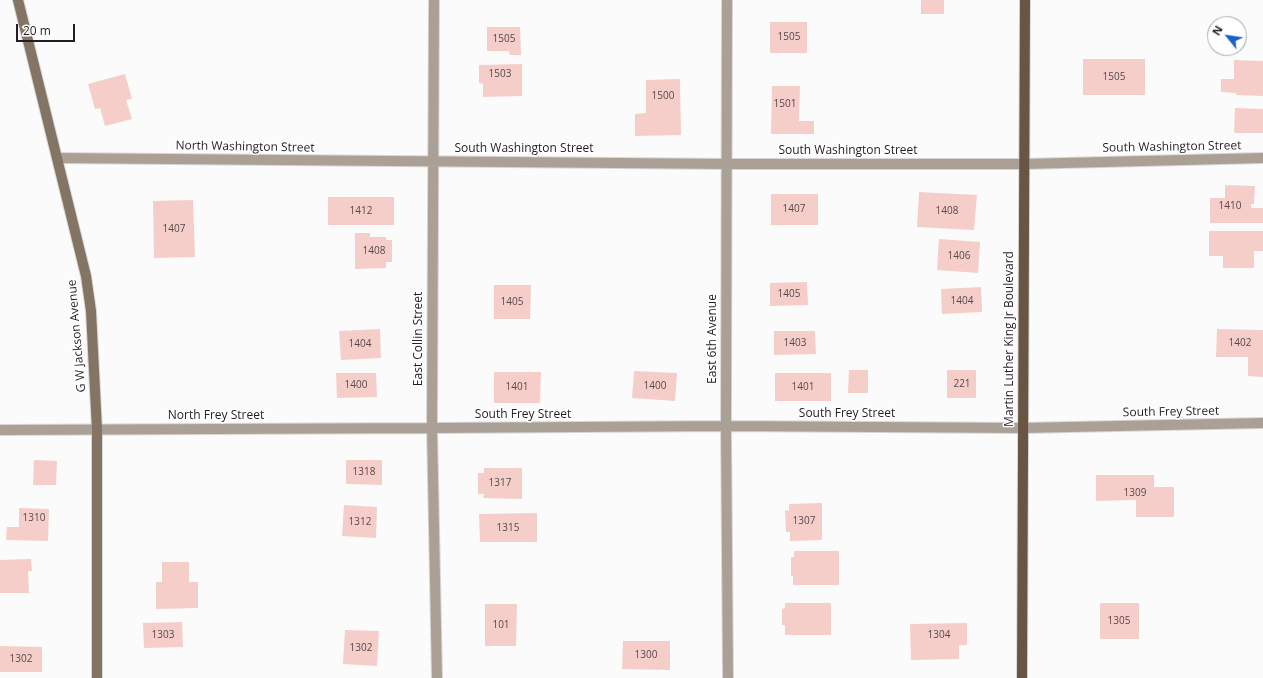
<!DOCTYPE html>
<html>
<head>
<meta charset="utf-8">
<style>
	body { margin:0 }
	#map { position:relative; width:1263px; height:678px; overflow:hidden; background:#fbfbfb; font-family:"Open Sans",sans-serif }
	canvas { display:block }
	.north { position:absolute; left:1207px; top:16px; width:40px; height:40px; box-sizing:border-box; background:#fff; border:1px solid #a7a4a8; border-radius:50%; rotate:300deg; font-size:11px; font-weight:700; line-height:16px; text-align:center; color:#241b25 }
	.north::after { content:''; display:block; margin:auto; width:14px; height:18px; background:#1a61cc; clip-path:polygon(50% 0,100% 100%,50% 72%,0 100%) }
	.scale { position:absolute; left:16px; top:24px; width:59px; height:18px; box-sizing:border-box; border:2px solid #241b25; border-top:0; padding-left:5px; font-size:12px; line-height:14px; white-space:nowrap; color:#241b25; -webkit-text-stroke:3px #fff; paint-order:stroke }
</style>
</head>
<body>
<div id="map">
<canvas width="1263" height="678"></canvas>
<div class="north">N</div>
<div class="scale">20 m</div>
</div>
<script>
const c = document.querySelector('canvas').getContext('2d');
c.lineJoin = 'round';
function paint(path, color) {
  c.fillStyle = color;
  c.fill(path, 'evenodd');
}
function stroke(path, color, width, dash) {
  c.strokeStyle = color;
  c.lineWidth = width;
  c.lineCap = dash ? 'butt' : 'round';
  c.setLineDash(dash || []);
  c.stroke(path);
}
function write(font, color, halo, rows, align = 'center') {
  c.font = font + ' "Open Sans",sans-serif';
  c.lineWidth = 3;
  c.setLineDash([]);
  c.textBaseline = 'middle';
  c.strokeStyle = halo;
  c.fillStyle = color;
  for (const [text, x, y, turn = 0] of rows) {
    c.save();
    c.translate(x, y);
    c.rotate((+turn || 0) * Math.PI / 180);
    c.textAlign = isNaN(turn) ? turn : align;
    if (halo) c.strokeText(text, 0, 0);
    c.fillText(text, 0, 0);
    c.restore();
  }
}
paint(new Path2D(`
	M921 0H944V14H921Z
	M770 22H807V53H770Z
	M487 27H520L521 55H510L509 51H487Z
	M1083 59H1145V95H1083Z
	M1234 60 1263 61V96L1236 95V93L1221 92V79H1234Z
	M522 64V96L483 97V84L479 83V65Z
	M125 74 132 99 126 100 132 119 105 126 100 108 95 109 88 84Z
	M680 79 681 135 635 136V114L646 113V80Z
	M772 86H800L799 121H814V134H771Z
	M1235 108 1263 109V133H1234Z
	M1225 185 1255 186 1254 204H1251V208H1263V223H1210V198H1225Z
	M919 192 977 195 974 230 917 227Z
	M771 194H818V225H771Z
	M328 197H394V225H328Z
	M193 200 195 257 154 258 153 201Z
	M1209 231H1263V251H1254V268H1223V256H1209Z
	M355 233H370V237H386V240H392V262H386V268L355 269Z
	M939 239 980 242 978 273 937 270Z
	M807 282 808 305 770 306V283Z
	M494 285H531L530 319H494Z
	M981 287 982 312 942 314 941 289Z
	M380 329 381 358 341 360 339 331Z
	M1217 329 1263 330V377L1248 376V357H1216Z
	M774 331H815L816 354 774 355Z
	M849 370H868V393H848Z
	M947 370H976V398H947Z
	M634 371 677 373 675 401 632 398Z
	M494 372H541L540 403H494Z
	M336 373H376L377 397 337 398Z
	M775 373H831V401H775Z
	M34 460 57 461 56 485H33Z
	M346 460H382V485L346 484Z
	M484 468H522V499L483 498 484 494H478V473H484Z
	M1096 475H1154V487H1174V517H1136V500L1096 501Z
	M822 503V540L790 541V532H786L785 510 789 511V504Z
	M344 505 377 507 376 538 342 536Z
	M19 508 49 509 48 541 6 540 7 527H19Z
	M537 513V542H480L479 514Z
	M794 551H839V585H793V576H791V557H794Z
	M31 559 32 571H28L29 593H0V560Z
	M162 562H189V582H198V608L156 609V582H162Z
	M785 603H831V635H785V625H782V609L785 608Z
	M1100 603H1139V639H1100Z
	M485 604H517L516 646H485Z
	M182 622 183 647 144 648 143 623Z
	M967 623V645H959V659L911 660 910 624Z
	M345 630 379 631 377 666 343 664Z
	M623 641H670V670L622 669Z
	M0 646 42 647V672H0Z`), '#f5cec9');
const street = new Path2D(`
	M434 0 432 428 437 678
	M727 0 726 426 728 678
	M57 158 727 164H1024L1263 158
	M0 430 432 428 726 426 1022 428 1263 423`);
const secondary = new Path2D(`
	M18 0 86 276 91 311 97 430V678`);
const primary = new Path2D(`
	M1022 678 1025 0`);
stroke(street, '#d9d7d9', 12);
stroke(secondary, '#d9d7d9', 12);
stroke(primary, '#d9d7d9', 12);
stroke(street, '#aba095', 10);
stroke(secondary, '#847464', 10);
stroke(primary, '#685543', 10);
write('10px', '#58484e', null, [
	["1505",789,37],
	["1505",504,39],
	["1503",500,74],
	["1505",1114,77],
	["1500",663,96],
	["1501",785,104],
	["1410",1230,206],
	["1407",794,209],
	["1412",361,211],
	["1408",947,211],
	["1407",174,229],
	["1408",374,251],
	["1406",959,256],
	["1405",789,294],
	["1404",962,301],
	["1405",512,302],
	["1403",795,343],
	["1402",1240,343],
	["1404",360,344],
	["221",962,384],
	["1400",356,385],
	["1400",655,386],
	["1401",517,387],
	["1401",803,387],
	["1318",364,472],
	["1317",500,483],
	["1309",1135,493],
	["1310",34,518],
	["1307",804,521],
	["1312",360,522],
	["1315",508,528],
	["1305",1119,621],
	["101",501,625],
	["1303",163,635],
	["1304",939,635],
	["1302",361,648],
	["1300",646,655],
	["1302",21,659]
]);
write('12px', '#241b25', '#fff', [
	["North Washington Street",245,147,1],
	["South Washington Street",1172,147,-1],
	["South Washington Street",524,149],
	["South Washington Street",848,151],
	["G W Jackson Avenue",77,336,-95],
	["East Collin Street",419,339,-90],
	["East 6th Avenue",713,339,-90],
	["Martin Luther King Jr Boulevard",1010,339,-90],
	["South Frey Street",1171,412,-1],
	["South Frey Street",847,414],
	["South Frey Street",523,415],
	["North Frey Street",216,416]
]);
</script>
</body>
</html>
